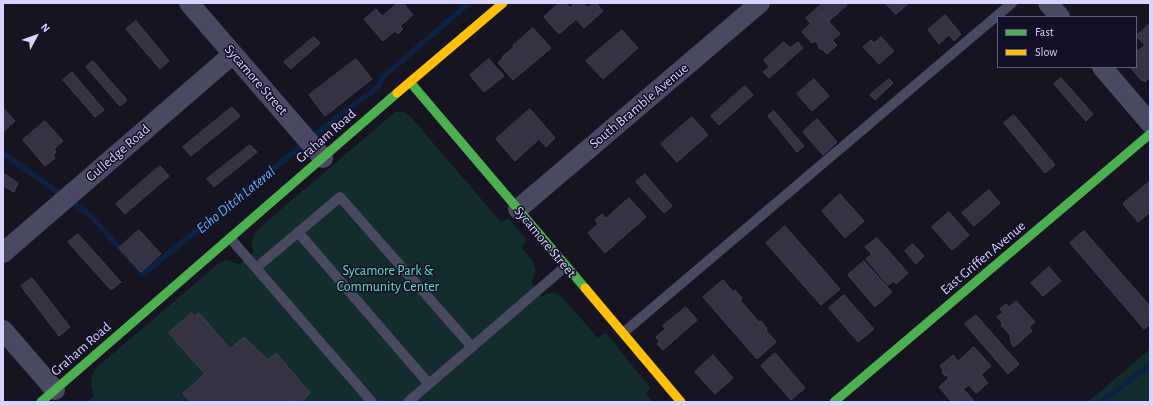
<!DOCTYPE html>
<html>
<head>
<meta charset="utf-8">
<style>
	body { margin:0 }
	#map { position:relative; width:1153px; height:405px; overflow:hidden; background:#161421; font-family:"Alegreya Sans",sans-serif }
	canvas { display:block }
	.frame { position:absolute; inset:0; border:4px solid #d9d4ff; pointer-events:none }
	.legend { position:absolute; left:997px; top:16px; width:140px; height:52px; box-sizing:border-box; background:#130f26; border:1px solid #625e7d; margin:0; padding:5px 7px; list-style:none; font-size:12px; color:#d9d4ff }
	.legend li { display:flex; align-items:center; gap:8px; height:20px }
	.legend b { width:20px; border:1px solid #625e7d }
	.north { position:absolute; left:16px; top:16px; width:40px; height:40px; -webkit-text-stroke:3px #130f26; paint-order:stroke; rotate:49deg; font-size:11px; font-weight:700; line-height:16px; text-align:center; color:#d9d4ff }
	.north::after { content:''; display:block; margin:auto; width:14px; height:18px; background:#d9d4ff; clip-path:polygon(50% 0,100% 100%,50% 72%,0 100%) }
</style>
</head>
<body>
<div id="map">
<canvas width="1153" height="405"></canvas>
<div class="frame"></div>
<ul class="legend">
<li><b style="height:5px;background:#4caf50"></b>Fast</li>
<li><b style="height:5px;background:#ffc107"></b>Slow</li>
</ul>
<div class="north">N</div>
</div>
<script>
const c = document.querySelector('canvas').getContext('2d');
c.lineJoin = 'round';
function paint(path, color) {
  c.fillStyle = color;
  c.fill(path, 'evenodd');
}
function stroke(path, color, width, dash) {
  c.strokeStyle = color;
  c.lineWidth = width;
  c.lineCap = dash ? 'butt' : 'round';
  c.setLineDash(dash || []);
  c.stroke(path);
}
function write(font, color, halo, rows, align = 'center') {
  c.font = font + ' "Alegreya Sans",sans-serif';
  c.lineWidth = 3;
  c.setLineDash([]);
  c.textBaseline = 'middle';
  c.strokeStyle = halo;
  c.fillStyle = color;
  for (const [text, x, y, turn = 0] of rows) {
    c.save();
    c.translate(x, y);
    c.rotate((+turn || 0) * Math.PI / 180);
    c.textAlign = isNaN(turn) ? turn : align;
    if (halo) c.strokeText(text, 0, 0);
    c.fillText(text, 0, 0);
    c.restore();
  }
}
paint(new Path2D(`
	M395 112H404L411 117 501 222 504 221 508 219 510 220 526 239V241L522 246V248C531 260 542 267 531 282L543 296C549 292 555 292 561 296L597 337H599L604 333 607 334 649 386 650 389 646 394 652 402H87L94 396C90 385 89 376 97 367L220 262 226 260 240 264 254 253C250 243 252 237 258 229Z
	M1150 349V402H1088Z`), '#132c2d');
stroke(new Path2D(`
	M3 153 63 196
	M70 201 90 215 143 274 336 118 378 87 383 77 469 3
	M1101 402 1150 365`), '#0d2144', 5.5);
const building = new Path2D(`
	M398 3H403L413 15 400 26 403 29 398 34 395 31 383 41 364 19 376 9 382 16Z
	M559 3H566L570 8 575 3H583L587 8 594 3H596L603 11 584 28 576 19 559 34 544 17Z
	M823 3H845L847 5 829 21 822 13 810 23 806 18Z
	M885 3H909L896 14Z
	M822 14 840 34 832 40 837 45 827 54 822 49 821 50 818 46 819 45 815 41 812 43 802 32Z
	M945 15 961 34 954 41 949 35 939 44 928 30Z
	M136 21 169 61 160 69 126 29Z
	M1150 24V77L1145 82 1144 80 1142 81 1130 67H1136V49L1138 51 1145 45 1136 36Z
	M533 28 551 48 513 80 498 63 503 58 502 57 514 47 513 46Z
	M622 30 638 48 603 79 586 61Z
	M314 37 320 43 291 69 284 62Z
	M881 37 894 51 879 64 863 47 871 40 874 43Z
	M784 42 790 48 798 42 803 48 769 78 763 72 769 67 764 60Z
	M356 59 372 79 325 116 309 95Z
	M489 59 504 76 484 92 470 75Z
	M93 61 127 100 120 106 86 67Z
	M72 72 104 110 95 117 63 80Z
	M1061 78 1093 114 1086 121 1054 84Z
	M814 79 829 96 812 111 797 94Z
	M889 79 893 83 875 100 870 95Z
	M745 86 753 95 719 125 711 116Z
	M232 107 240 116 191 156 183 147Z
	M3 108 15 121 3 132Z
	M530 109 555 138 546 147 539 139 515 161 496 139Z
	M774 111 804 146 797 152 768 116Z
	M1014 115 1055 165 1045 173 1004 123Z
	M692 117 708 135 677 162 661 144Z
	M817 119 837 142 823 155 803 132Z
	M45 121 63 141 54 149 56 152 53 155 55 158 45 166 23 140Z
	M250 145 257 152 214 187 207 179Z
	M160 166 169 176 125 214 116 204Z
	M3 173 18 183 14 192 3 186Z
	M645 174 672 206 664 213 636 182Z
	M1150 181V212L1138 222 1123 204Z
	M989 190 1000 203 974 226 962 213Z
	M840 194 864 221 845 238 822 211Z
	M629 198 646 217 605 253 588 233 598 224 595 220 602 214 606 218Z
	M949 212 969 235 952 250 932 227Z
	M785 226 840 289 821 305 766 243Z
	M139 230 161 254 141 272 119 248Z
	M1084 231 1150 306V324L1144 329 1070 243Z
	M78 234 121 282 111 290 68 242Z
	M877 238 908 273 896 284 894 281 888 285 866 259 872 254 865 247Z
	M913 244 924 256 916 264 905 251Z
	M864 261 892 292 875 307 848 275Z
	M1049 267 1061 281 1043 296 1031 283Z
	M32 278 70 327 59 336 21 286Z
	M723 280 733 292 735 290 742 298 740 300 759 322 761 321 767 328 766 330 776 342 757 359 703 297Z
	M844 295 874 329 858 342 829 308Z
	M1016 301 1035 322 1029 327 1032 331 1014 347 1011 343 1010 335 1001 325 1003 324 997 317 1003 312 1000 309 1006 304 1009 307Z
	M686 307 697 320 663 350 657 344 660 342 656 337 665 329 663 326Z
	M192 313 194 317 199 313 230 349 244 337 268 360 276 353 310 393 301 402H294L292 400 291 402H191L183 393 205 374 169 333Z
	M976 315 1019 364 1008 374 965 324Z
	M974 347 991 366 981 375 988 383 976 393 969 385 961 391 962 392 964 390 975 402H952L939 387 949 378 946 375 945 376 942 372 944 371 940 366 953 355 958 361Z
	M775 353 805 388 791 400 761 366Z
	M713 355 733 378 715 394 695 372Z`);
paint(building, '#343243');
stroke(building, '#433f54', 1);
stroke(new Path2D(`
	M298 232 429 384
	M230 238 372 402
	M256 268 340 197 472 347
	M623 333 1012 3
	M408 402 566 266`), '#4a4962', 10);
stroke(new Path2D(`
	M189 3 323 158
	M1048 3 1060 17
	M1102 67 1150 123
	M518 209 760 3
	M3 253 233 54
	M3 330 55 390`), '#4a4962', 20);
stroke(new Path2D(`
	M410 82 585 288
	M41 402 397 93
	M834 402 1150 134`), '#4caf50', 9);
stroke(new Path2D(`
	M397 93 503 3
	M585 288 681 402`), '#ffc107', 9);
write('14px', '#d9d4ff', '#130f26', [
	["Sycamore Street",256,80,49],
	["South Bramble Avenue",639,106,-40],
	["Graham Road",326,136,-41],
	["Gulledge Road",118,153,-41],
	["Sycamore Street",545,242,50],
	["East Griffen Avenue",983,258,-40],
	["Graham Road",81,349,-41]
]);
write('14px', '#5fe0c0', '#130f26', [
	["Sycamore Park &",388,271],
	["Community Center",388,287]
]);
write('italic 15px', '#62b6ff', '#130f26', [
	["Echo Ditch Lateral",236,200,-39]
]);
</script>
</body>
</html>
